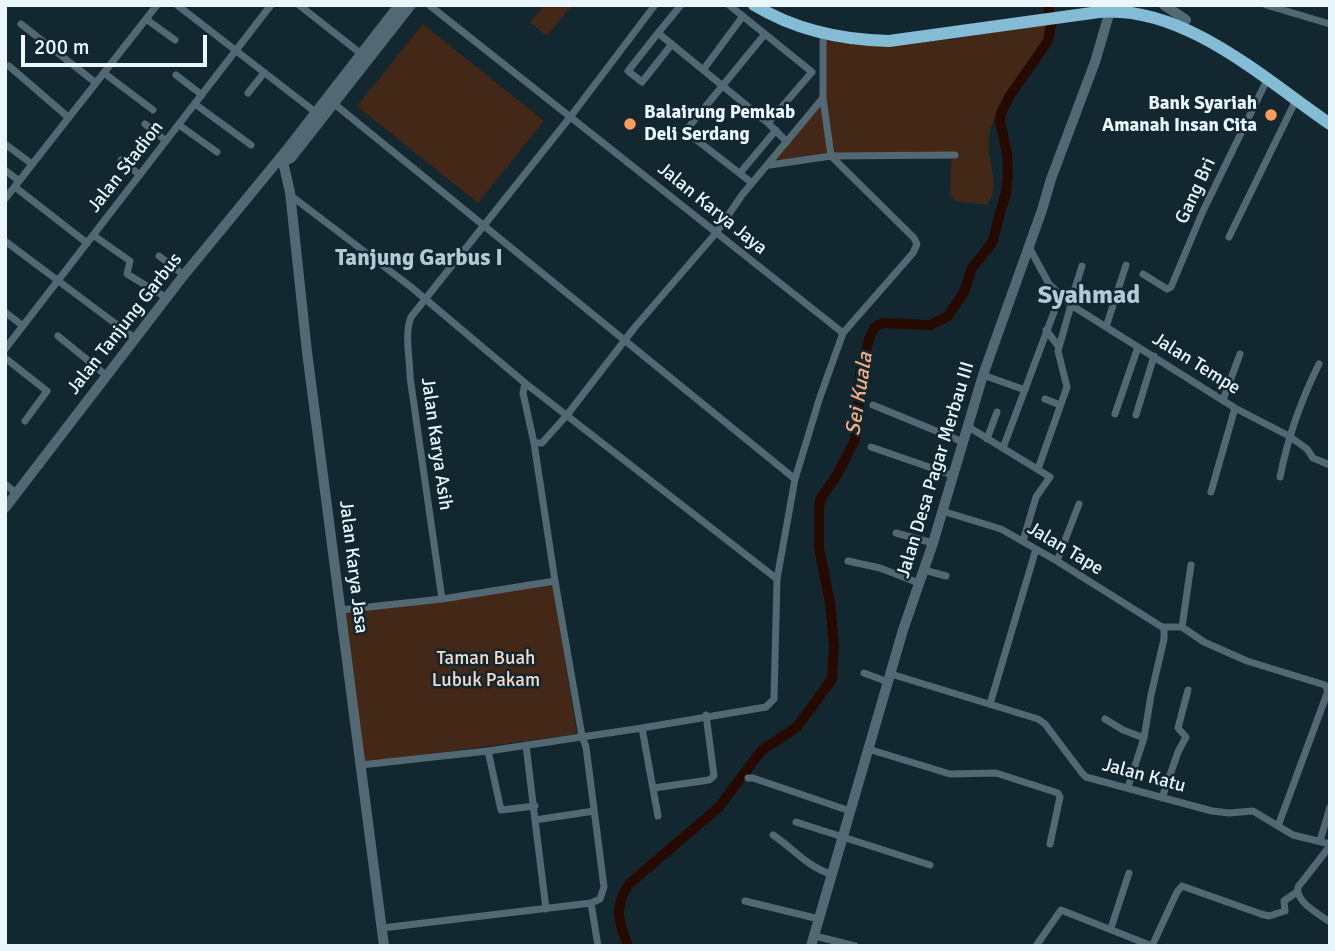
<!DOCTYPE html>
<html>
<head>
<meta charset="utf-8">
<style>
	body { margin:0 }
	#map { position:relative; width:1335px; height:951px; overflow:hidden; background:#132730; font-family:Signika,sans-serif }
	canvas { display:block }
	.frame { position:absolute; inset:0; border:7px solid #e9f6fc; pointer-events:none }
	.scale { position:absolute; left:21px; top:35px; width:186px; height:32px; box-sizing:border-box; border:4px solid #e9f6fc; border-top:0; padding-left:9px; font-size:21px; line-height:24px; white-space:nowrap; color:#e9f6fc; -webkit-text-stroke:5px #132730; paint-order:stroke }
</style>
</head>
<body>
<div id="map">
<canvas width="1335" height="951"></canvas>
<div class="frame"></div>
<div class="scale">200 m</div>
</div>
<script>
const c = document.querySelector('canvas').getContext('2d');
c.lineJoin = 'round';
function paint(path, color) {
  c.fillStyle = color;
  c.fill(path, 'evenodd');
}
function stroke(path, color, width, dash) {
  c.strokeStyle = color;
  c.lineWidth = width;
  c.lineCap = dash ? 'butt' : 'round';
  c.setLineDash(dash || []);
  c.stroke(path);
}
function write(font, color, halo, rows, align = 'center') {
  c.font = font + ' Signika,sans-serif';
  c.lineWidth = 5;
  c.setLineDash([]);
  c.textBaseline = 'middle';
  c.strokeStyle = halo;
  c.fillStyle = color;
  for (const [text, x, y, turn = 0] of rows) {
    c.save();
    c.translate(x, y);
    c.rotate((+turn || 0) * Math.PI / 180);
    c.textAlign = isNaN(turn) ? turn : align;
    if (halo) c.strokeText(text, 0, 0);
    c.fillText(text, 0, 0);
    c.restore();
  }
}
paint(new Path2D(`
	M545 5H572L547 36 530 22Z
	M1038 23 1047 24C1044 59 995 98 989 136 985 160 1003 184 987 205L955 201 950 195 952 154H833L769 163 825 87 824 36H946L948 40Z
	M423 24 544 121 478 203 357 106Z
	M553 584 577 734 363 763 344 612Z`), '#442817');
stroke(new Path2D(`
	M628 946C619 923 613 907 629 884L719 807 762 750 797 727 832 679 834 646 830 603 819 548V506L821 498 837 475 855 440 858 418 860 374 869 339 874 328 882 323 930 325 948 316 964 292 972 268 992 243 1006 192 1008 175 1007 154 1000 121 1001 113 1009 97 1048 41 1051 24 1048 5`), '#260900', 10);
stroke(new Path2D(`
	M177 5 314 111
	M299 5 360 53
	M429 5 843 333
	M729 5 812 72 768 123
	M1266 5 1330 24
	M146 19 175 40
	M21 24 96 83
	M658 33 681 5
	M672 44 642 82 628 71 658 33 768 123 787 142
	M9 66 68 117
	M703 70 743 16
	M104 73 153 110
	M176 75 202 95
	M248 93 264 73
	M332 102 795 479
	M195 104 251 145
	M145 124 166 141
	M179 125 217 152
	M5 144 32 164
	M121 160 140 175
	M770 165 831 156 955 155
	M5 170 19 181
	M740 173 776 130
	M752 183 689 134 687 129 765 34
	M15 187 87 243
	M290 195 411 287 525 383 777 579
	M5 199 157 5
	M93 235 130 261 127 274 167 298
	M1229 237 1296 100
	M5 241 136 339
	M1029 247 1049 284 1071 305 1235 408 1289 436 1307 449 1313 458 1330 465
	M159 256 184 275
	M1143 274 1167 289 1171 287 1203 211 1267 80
	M1070 304 1082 266
	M5 312 23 326
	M1106 327 1126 265
	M1046 330 1059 347
	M58 336 107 376
	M5 349 271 5
	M5 358 47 391 25 421
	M983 375 1025 390
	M525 383 523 393 534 443 555 581
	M1045 399 1060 405
	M1223 400 1240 354
	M873 405 963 442
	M1115 414 1138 347
	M1136 415 1154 356
	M967 426 1050 477 1036 497 1023 541
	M987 439 997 412
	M534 443H542L567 415 635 327 716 233 742 195 823 98
	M871 447 952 475
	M1003 448 1060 296
	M1038 469 1067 387 1058 351 1071 305
	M1280 477C1288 437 1301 400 1319 364
	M5 484 16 493
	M1211 492 1235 408
	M942 511 1001 529 1057 561 1162 627H1182L1204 642 1247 661 1325 685 1328 691 1278 826
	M896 533 933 543
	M848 561 880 568 919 583
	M1057 561 1079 504
	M924 570 946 576
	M442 599 410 377C410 357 404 335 411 317L571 116 655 5
	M341 610 442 599 555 581 582 736 586 747 604 887 600 899 591 903 598 946
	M1182 627 1191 565
	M864 673 888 682
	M891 674 1038 719 1045 724 1082 773 1086 777 1212 811 1229 813 1253 811 1293 835 1330 844
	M990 704 1036 549
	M1105 719 1123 730 1144 738
	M642 728 658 816
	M526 745 535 820
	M868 749 950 774 996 773 1058 793 1060 797 1050 844
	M488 751 501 810 535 806
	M361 765 488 751 642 728 766 707 774 699 777 579 795 479 820 397 843 333 913 253 917 244 914 238 831 156 823 98V34
	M748 778H753L850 811
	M1128 787 1144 738 1151 695 1164 639V628
	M654 788 709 780 714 776 706 715
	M1162 798 1178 752 1186 737 1178 728 1188 690
	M796 822 930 865
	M773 835C793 848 807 867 831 874
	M1320 841 1330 807
	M1330 846 1298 887C1295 902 1319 914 1330 922
	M745 901 819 919
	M546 909 535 820 594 811
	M382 928 591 903
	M1111 928 1129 873
	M815 936 855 946
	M1036 946 1061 910 1152 946
	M1152 946 1177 892 1182 886 1261 914 1269 916 1285 911 1284 901 1297 892`), '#526974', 7);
stroke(new Path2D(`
	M1164 5 1186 20
	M285 152 283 162 290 192 307 352 384 946
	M280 163 291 158 411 5
	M5 508 184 275 285 152 399 5
	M811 946 903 630 933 543 983 375 1042 210 1051 179 1095 62 1110 11`), '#526974', 10);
stroke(new Path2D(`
	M754 5C795 30 841 40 889 41L1099 12C1184 5 1263 78 1330 124`), '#84bcd5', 12);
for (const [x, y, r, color] of [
	[1271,115,7,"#ff9b5a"],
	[630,124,7,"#ff9b5a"]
]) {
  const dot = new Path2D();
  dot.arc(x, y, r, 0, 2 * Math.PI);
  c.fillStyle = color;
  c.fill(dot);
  stroke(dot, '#132730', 2.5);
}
write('bold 19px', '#e9f6fc', '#132730', [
	["Bank Syariah",1257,104],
	["Amanah Insan Cita",1257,126],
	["Balairung Pemkab",644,113,"left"],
	["Deli Serdang",644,135,"left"]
], 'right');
write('19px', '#e9f6fc', '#132730', [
	["Jalan Stadion",126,167,-52],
	["Gang Bri",1196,191,-65],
	["Jalan Karya Jaya",712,209,39],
	["Jalan Tanjung Garbus",125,324,-52],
	["Jalan Tempe",1196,364,32],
	["Jalan Karya Asih",436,444,82],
	["Jalan Desa Pagar Merbau III",936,470,-73],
	["Jalan Tape",1065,549,31],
	["Jalan Karya Jasa",353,567,83],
	["Jalan Katu",1144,776,15]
]);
write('19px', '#f8dac8', '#132730', [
	["Taman Buah",486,659],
	["Lubuk Pakam",486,681]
]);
write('italic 21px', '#f4ac80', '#132730', [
	["Sei Kuala",860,394,-81]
]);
write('bold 23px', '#b2cad5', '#132730', [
	["Tanjung Garbus I",419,259]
]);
write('bold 26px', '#b2cad5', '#132730', [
	["Syahmad",1089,296]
]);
</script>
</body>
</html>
